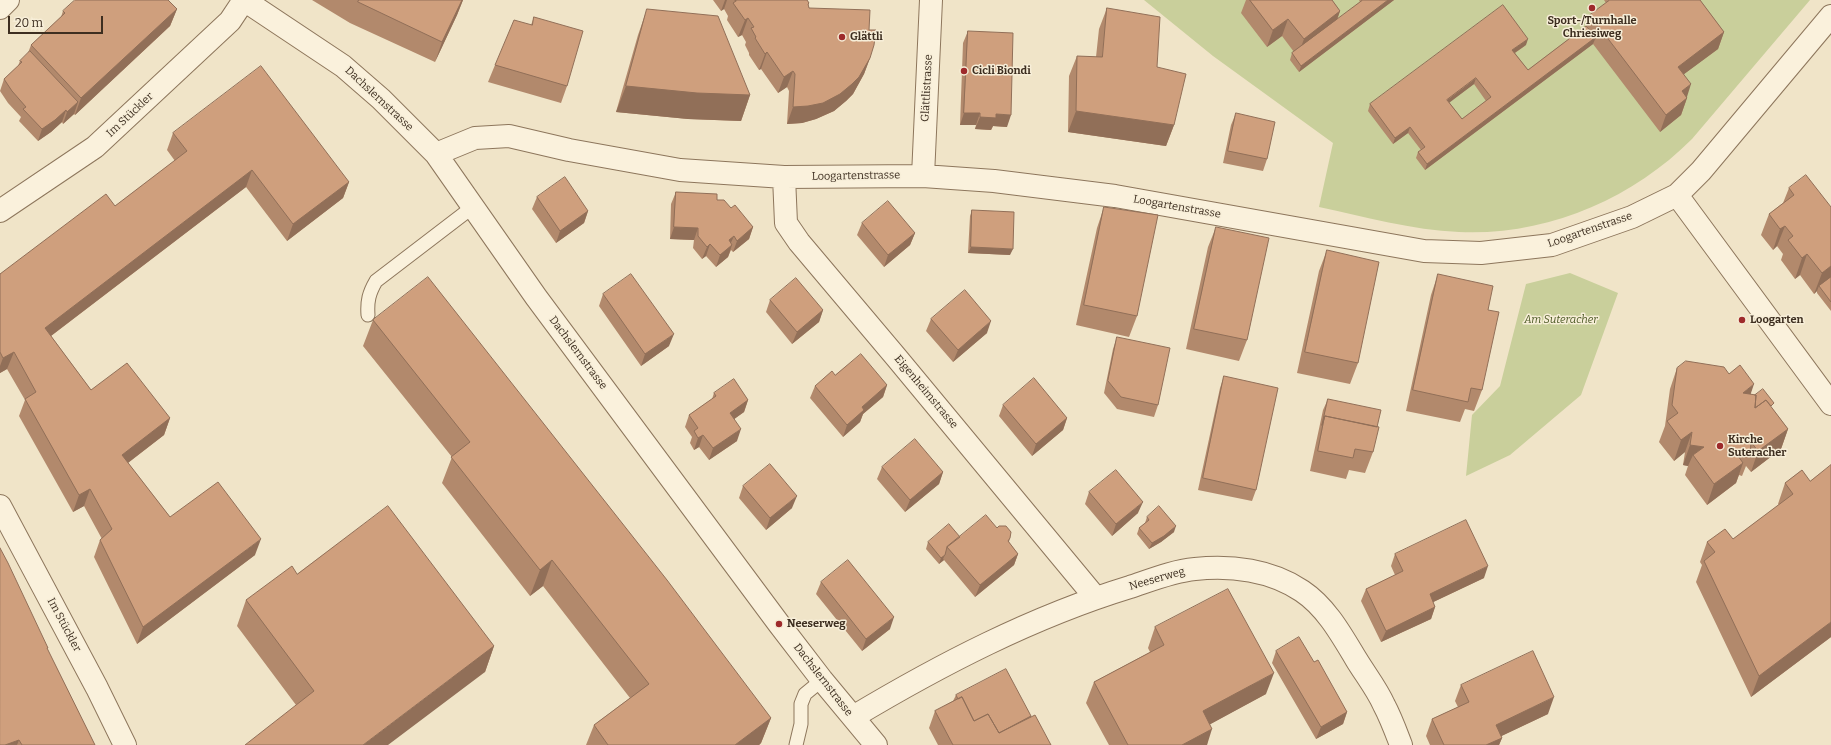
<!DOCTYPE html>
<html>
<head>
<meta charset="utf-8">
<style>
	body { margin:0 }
	#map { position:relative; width:1831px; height:745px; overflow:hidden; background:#f0e4c8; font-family:Bitter,serif }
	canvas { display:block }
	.scale { position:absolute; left:8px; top:16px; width:95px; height:18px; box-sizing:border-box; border:2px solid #3d2e20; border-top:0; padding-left:5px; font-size:12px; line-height:14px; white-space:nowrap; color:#3d2e20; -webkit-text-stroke:3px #f7eed8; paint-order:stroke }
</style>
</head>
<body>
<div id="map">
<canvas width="1831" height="745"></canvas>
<div class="scale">20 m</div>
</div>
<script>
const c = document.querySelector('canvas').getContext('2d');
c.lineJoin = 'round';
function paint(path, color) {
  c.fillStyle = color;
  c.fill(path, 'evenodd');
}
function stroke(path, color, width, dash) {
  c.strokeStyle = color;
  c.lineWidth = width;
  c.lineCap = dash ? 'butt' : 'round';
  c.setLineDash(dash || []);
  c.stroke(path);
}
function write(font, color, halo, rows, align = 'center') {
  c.font = font + ' Bitter,serif';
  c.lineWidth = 3;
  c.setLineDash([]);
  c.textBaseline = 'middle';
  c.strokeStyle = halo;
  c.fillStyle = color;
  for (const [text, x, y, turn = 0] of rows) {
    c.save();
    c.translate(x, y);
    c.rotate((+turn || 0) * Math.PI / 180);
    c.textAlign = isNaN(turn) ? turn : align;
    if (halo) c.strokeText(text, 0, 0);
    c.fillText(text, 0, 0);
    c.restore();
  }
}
paint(new Path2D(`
	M1144 0H1810L1692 139C1631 200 1546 236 1459 232 1412 230 1365 217 1319 207L1333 143 1213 56Z
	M1570 273 1618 293 1581 395 1510 455 1466 476 1472 415 1500 386 1526 284Z`), '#c9cf9b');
const lane = new Path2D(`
	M368 315C367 301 369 293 376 281L474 206
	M796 745 801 724V704L805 694 822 680`);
const street = new Path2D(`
	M0 8 8 0
	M436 154 475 138 509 136 569 150 680 170 784 177 923 176 994 181 1115 196 1424 251 1481 253 1552 245 1632 217 1677 195 1701 171 1831 16
	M923 176 931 0
	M784 177 786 223 799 242 896 357 1095 597
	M1677 195 1831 404
	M0 211 95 147 230 21 244 0 343 66 381 99 436 154 536 297 779 624 822 680 876 745
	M0 506 97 688 125 745
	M853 717C940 665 1032 617 1130 587 1151 580 1173 571 1195 569 1231 565 1271 570 1302 591 1326 607 1341 634 1356 659 1365 674 1377 689 1384 705 1391 718 1396 732 1401 745`);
stroke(lane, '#8d765c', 15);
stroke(street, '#8d765c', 24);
stroke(lane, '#faf1dc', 13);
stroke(street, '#faf1dc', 22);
paint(new Path2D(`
	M312 0H463L457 15 435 62 350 23Z
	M713 0H807L809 3 808 6 809 8 869 30 870 58 864 74 853 94 846 101 834 111 816 119 802 123 787 124 789 91 787 87 778 93 761 69 759 70 749 55V53L745 45 746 42 742 35 738 37 727 20 728 16 724 9 721 11Z
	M1246 0H1332L1340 11 1337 20 1360 2 1359 0H1394L1299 72 1290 60 1292 53 1294 52 1282 36 1267 47 1241 13Z
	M1604 0H1700L1724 32 1718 49 1684 74 1686 97 1687 98 1681 115 1660 132 1593 44 1425 170 1416 158 1418 152 1421 150 1408 133 1393 144 1368 111 1370 104 1526 45 1515 53 1528 70 1586 26 1590 15 1606 3ZM1474 84 1486 101 1462 119 1449 102Z
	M1107 8 1157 67 1174 125 1166 146 1068 132 1069 76 1077 56 1096 57 1099 29Z
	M177 9 170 26 75 115 74 114 63 124 62 122 51 132 38 141 19 121 21 117 8 103 0 91 4 79 18 66 20 61 28 53 31 45 61 17 63 11Z
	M647 9 750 95 741 121 688 119 616 112 638 35Z
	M534 17 567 86 561 103 488 82 495 65 531 25Z
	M968 31 1007 127 993 126 991 130 975 129 976 125H960L963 43Z
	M1236 113 1267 159 1263 171 1223 163 1231 125Z
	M173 133 349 182 343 198 287 241 246 187 51 336 91 390 170 418 164 435 128 463 170 517 255 555 137 644 94 557 100 540 102 539 84 506 73 512 19 416 25 400 7 369 0 373V274L115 206 175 161 167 150Z
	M1789 188 1831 207V311L1817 293V291L1814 294 1800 275 1795 279 1781 260 1783 254 1777 246 1773 250 1761 235 1769 214 1783 203Z
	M676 192 717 200 731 208 753 227 749 239 733 252 731 250 728 257 716 267 706 256 702 259 693 248 694 240 670 239 671 204Z
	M537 197 588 211 584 223 556 243 532 209Z
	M1104 207 1137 316 1129 337 1076 325 1097 228Z
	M972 210 1010 255 968 253 970 216Z
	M862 223 915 233 910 245 884 267 857 235Z
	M1216 227 1247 340 1239 361 1186 349 1208 247Z
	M1327 250 1358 363 1350 384 1297 373 1319 271Z
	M1438 274 1488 310 1482 390 1474 411 1465 409 1460 422 1406 411 1431 295Z
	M603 294 669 346 641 366 599 306Z
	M770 300 823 310 819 322 792 344 766 312Z
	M931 319 987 333 953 362 926 331Z
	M373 320 771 718 761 743 759 745H586L594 725 630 698 543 586 530 596 442 483 452 457 363 346Z
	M1117 337 1158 405 1154 417 1117 409 1104 393 1113 349Z
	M1677 368 1729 374 1751 394 1772 408 1788 429 1781 449 1751 472 1746 466 1742 476 1739 475 1736 483 1707 505 1685 475 1688 466 1683 465 1685 452 1674 461 1659 442 1665 426 1670 389Z
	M835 375 887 385 883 397 863 414 860 422 843 437 810 398 815 386Z
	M1224 376 1256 490 1252 501 1198 490 1220 388Z
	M714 393 748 400 744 412 734 419 737 441 709 460 699 447 694 450 690 443 692 437 685 427 689 415 712 399Z
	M1328 399 1377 427 1373 452 1365 473 1349 470 1346 479 1310 471 1323 410Z
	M1003 405 1067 418 1063 430 1032 456 999 416Z
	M882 467 943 472 939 484 905 512 877 479Z
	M1802 470 1831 637 1751 697 1696 582 1702 565 1700 562 1707 542 1733 539 1779 505 1778 504 1785 483Z
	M743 486 792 508 766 530 739 498Z
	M1089 492 1138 513 1112 536 1085 504Z
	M1147 517 1174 532 1161 542 1149 549 1137 534 1139 528 1145 523Z
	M997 528 1010 538 1009 542 1018 554 1014 565 975 597 944 560 939 564 926 549 928 542 960 537Z
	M1395 554 1484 578 1433 602 1435 607 1431 619 1381 642 1361 601 1366 589 1395 575 1391 566Z
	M297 574 494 646 485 672 296 705 237 626 246 600Z
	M821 582 890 629 862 651 816 594Z
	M1155 627 1266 694 1210 724 1207 745H1109L1086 703 1094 682 1150 652 1148 648Z
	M47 649 95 745H0Z
	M1276 651 1314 662 1347 712 1343 724 1316 739 1272 663Z
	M1461 685 1548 714 1501 736 1502 738 1499 745H1430L1426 736 1432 719 1458 707 1455 701Z
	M956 695 1031 716 1051 745H938L929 728 935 711 953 701Z`), '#b2896c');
paint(new Path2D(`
	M462 0H463L457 15 435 62 442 42Z
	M725 0H727L724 9 721 11Z
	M1388 0H1394L1299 72 1301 66Z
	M177 9 170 26 75 115 81 98Z
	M1340 11 1334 28 1298 55 1304 39Z
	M748 18 742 35 738 37 745 20Z
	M1288 19 1282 36 1267 47 1273 30Z
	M1724 32 1718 49 1672 83 1678 67Z
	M1596 37 1593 44 1425 170 1427 164Z
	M1528 39 1526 45 1510 56 1512 50Z
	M767 52 761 69 759 70 765 54Z
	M870 58 864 74 853 94 846 101 834 111 816 119 802 123 787 124 793 107Z
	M793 71 787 87 778 93 784 77Z
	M1476 78 1474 84 1445 106 1447 100Z
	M1691 84 1686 100 1687 98 1681 115 1660 132 1666 115 1682 91Z
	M626 86 750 95 741 121 688 119 616 112Z
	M78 102 74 114 63 124 67 112Z
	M66 110 62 122 51 132 38 141 42 129Z
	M1076 111 1174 125 1166 146 1068 132Z
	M964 113H980L976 125H960Z
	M996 114 1011 115 1007 127 993 126 991 130 975 129 980 117Z
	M1410 127 1408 133 1393 144 1395 138Z
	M252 170 246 187 39 345 45 328Z
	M349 182 343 198 287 241 293 224Z
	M588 211 584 223 556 243 560 231Z
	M1785 226 1777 246 1773 250 1780 229Z
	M674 227 698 228 694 240 670 239Z
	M753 227 749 239 733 252 737 241Z
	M915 233 910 245 884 267 888 255Z
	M734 236 729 247 732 245 728 257 716 267 720 255 729 240Z
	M710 244 706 256 702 259 707 247Z
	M971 247 1013 249 1010 255 968 253Z
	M1807 254 1800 275 1795 279 1802 258Z
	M1831 266V281L1819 286 1817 291 1814 294 1822 273Z
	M823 310 819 322 792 344 797 332Z
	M991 321 987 333 953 362 958 350Z
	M674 334 669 346 641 366 645 354Z
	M14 352 7 369 0 373V366L3 358Z
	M1754 384 1747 405 1743 393Z
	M887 385 883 397 863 414 860 422 843 437 847 425 862 407Z
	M748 400 744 412 726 425 730 413Z
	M170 418 164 435 116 472 122 455Z
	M1067 418 1063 430 1032 456 1036 444Z
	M741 429 737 441 709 460 713 448Z
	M1788 429 1781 449 1751 472 1758 451Z
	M1692 432 1685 452 1674 461 1681 440Z
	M703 435 699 447 694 450 698 438Z
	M1690 445 1704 447 1693 455 1688 466 1683 465Z
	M1743 463 1736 483 1707 505 1714 484Z
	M943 472 939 484 905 512 910 500Z
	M90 489 84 506 73 512 79 495Z
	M797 496 792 508 766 530 770 518Z
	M1143 502 1138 513 1112 536 1116 524Z
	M1176 526 1174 532 1161 542 1149 549 1152 543Z
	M261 539 255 555 137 644 143 627Z
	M1018 554 1014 565 975 597 980 585Z
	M945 555 943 559 944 560 939 564 941 558Z
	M552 560 543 586 530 596 540 570Z
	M1488 566 1484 578 1425 606 1430 594Z
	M1435 607 1431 619 1381 642 1386 631Z
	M894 617 890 629 862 651 866 639Z
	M1831 622V637L1751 697 1759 676Z
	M494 646 485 672 388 745H363Z
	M1274 673 1266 694 1196 732 1203 711Z
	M1554 697 1548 714 1489 742 1496 725Z
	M1347 712 1343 724 1316 739 1321 727Z
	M771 718 761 743 759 745H735Z
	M1212 729 1207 745H1182Z
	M1502 738 1499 745H1486Z
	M19 740 17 745H5Z`), '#916f58');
const building = new Path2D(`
	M75 0H168L177 9 81 98 31 45 65 13 63 11Z
	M359 0H462L442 42 358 2Z
	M735 0H807L809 3 808 4 809 8 870 10 869 30H876L874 45 870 58 859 77 852 84 840 94 823 103 808 106 793 107 795 74 793 71 784 77 767 52 765 54 755 38 756 37 751 28 754 27 748 18 745 20 733 3 736 1Z
	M1250 0H1332L1340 11 1304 39 1288 19 1273 30Z
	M1363 0H1388L1301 66 1292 53Z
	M1610 0H1700L1724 32 1678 67 1691 84 1682 91 1687 98 1666 115 1590 15Z
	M1503 5 1528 39 1512 50 1528 70 1586 26 1596 37 1427 164 1418 152 1425 147 1410 127 1395 138 1370 104ZM1476 78 1491 97 1462 119 1447 100Z
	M1107 8 1160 17 1157 67 1186 74 1174 125 1076 111 1077 56 1102 57Z
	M647 9 718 16 750 95 697 93 626 86Z
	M534 17 583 31 567 86 495 65 514 20 532 25Z
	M968 31 1013 33 1011 115 996 114V118L980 117V113H964Z
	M30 51 78 102 67 112 66 110 55 120 42 129 23 109 26 107 12 91 4 79 22 62 20 61Z
	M261 66 349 182 293 224 252 170 45 328 91 390 127 363 170 418 122 455 170 517 218 482 261 539 143 627 100 540 112 529 90 489 79 495 25 399 36 392 14 352 3 358 0 352V274L106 194 115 206 187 151 173 133Z
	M1236 113 1275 122 1267 159 1228 151Z
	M1806 175 1831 207V266L1822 273 1807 254 1802 258 1788 240 1793 236 1785 226 1780 229 1769 214 1794 195 1789 188Z
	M565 177 588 211 560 231 537 197Z
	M676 192 717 194V200H724L731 208 735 205 753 227 737 241 734 236 729 240 732 245 720 255 710 244 707 247 698 236V228L674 227Z
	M888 201 915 233 888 255 862 223Z
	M1104 207 1158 215 1137 316 1084 305Z
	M972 210 1014 212 1013 249 971 247Z
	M1216 227 1269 238 1247 340 1194 329Z
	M1327 250 1379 262 1358 363 1305 352Z
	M631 274 674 334 645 354 603 294Z
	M1438 274 1493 286 1488 310 1499 312 1482 390 1471 388 1468 402 1413 390Z
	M428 277 667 580 771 718 735 745H608L594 725 649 684 552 560 540 570 451 457 470 442 373 320Z
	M1831 277V302L1819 286Z
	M796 278 823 310 797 332 770 300Z
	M965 290 991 321 958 350 931 319Z
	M1117 337 1170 348 1158 405 1121 397 1108 381Z
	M861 354 887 385 862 407 864 410 847 425 815 386 832 371 835 375Z
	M1686 361 1724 367 1729 374 1740 365 1754 384 1743 393 1756 395 1755 408 1766 400 1788 429 1758 451 1751 442 1750 455 1736 453 1743 463 1714 484 1693 455 1704 447 1690 445 1692 432 1681 440 1667 421 1678 413 1672 405 1677 368Z
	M1224 376 1278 388 1256 490 1203 478Z
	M1034 378 1067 418 1036 444 1003 405Z
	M734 379 748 400 730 413 741 429 713 448 703 435 698 438 694 431 698 428 689 415 716 396 714 393Z
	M1763 389 1774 403 1771 406 1766 400 1755 408 1756 395H1755Z
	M1328 399 1381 410 1377 427 1325 416 1322 425Z
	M1325 416 1379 427 1373 452 1355 449 1353 458 1318 451Z
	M915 439 943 472 910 500 882 467Z
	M770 464 797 496 770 518 743 486Z
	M1831 465V622L1759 676 1704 561 1715 552 1707 542 1725 529 1733 539 1793 494 1785 483 1802 470 1810 481Z
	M1116 470 1143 502 1116 524 1089 492Z
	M388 506 494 646 363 745H245L314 691 246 600 292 566 297 574Z
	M1159 506 1176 526 1164 536 1152 543 1139 528 1149 520 1147 517Z
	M986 515 997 528 999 526H1006L1011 532 1010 538 1008 541 1018 554 980 585 947 547Z
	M1466 520 1488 566 1430 594 1435 607 1386 631 1366 589 1403 571 1395 554Z
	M949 524 960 537 947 547 945 555 941 558 928 542Z
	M0 548 8 563 48 648H47L95 745H22L19 740 5 745H0Z
	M848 560 894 617 866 639 821 582Z
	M1228 589 1274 673 1203 711 1212 729 1182 745H1128L1094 682 1164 645 1155 627Z
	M1299 637 1314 662 1318 660 1347 712 1321 727 1276 651Z
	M1533 651 1554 697 1496 725 1502 738 1486 745H1444L1432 719 1469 702 1461 685Z
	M1006 669 1031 716 999 733 988 714 974 721 962 697 958 699 956 695Z
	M962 697 974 721 988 714 999 733 1035 715 1051 745H953L935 711Z`);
paint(building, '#cf9f7d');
stroke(building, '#916f58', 1);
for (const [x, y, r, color] of [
	[1592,8,4,"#9e2a2b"],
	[842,37,4,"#9e2a2b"],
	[964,71,4,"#9e2a2b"],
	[1742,320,4,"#9e2a2b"],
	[1720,446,4,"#9e2a2b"],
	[779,624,4,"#9e2a2b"]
]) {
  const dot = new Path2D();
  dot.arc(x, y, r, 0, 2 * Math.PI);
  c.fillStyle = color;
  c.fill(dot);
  stroke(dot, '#f7eed8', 1.5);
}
write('bold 11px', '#3d2e20', '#f7eed8', [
	["Sport-/Turnhalle",1592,21,"center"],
	["Chriesiweg",1592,34,"center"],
	["Glättli",850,37],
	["Cicli Biondi",972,71],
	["Loogarten",1750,320],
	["Kirche",1728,440],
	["Suteracher",1728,453],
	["Neeserweg",787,624]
], 'left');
write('11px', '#3d2e20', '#f7eed8', [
	["Glättlistrasse",927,88,-87],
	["Dachslernstrasse",379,99,43],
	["Im Stückler",130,115,-43],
	["Loogartenstrasse",856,176,-1],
	["Loogartenstrasse",1177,207,10],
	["Loogartenstrasse",1590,230,-19],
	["Dachslernstrasse",578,353,53],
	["Eigenheimstrasse",926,392,50],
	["Neeserweg",1157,579,-16],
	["Im Stückler",64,625,62],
	["Dachslernstrasse",823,680,52]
]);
write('italic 11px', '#4d5a26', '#f7eed8', [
	["Am Suteracher",1561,320]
]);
</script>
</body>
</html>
